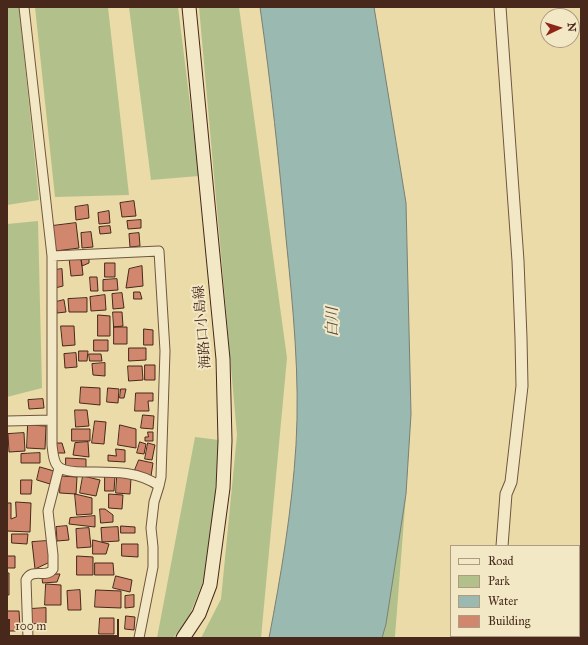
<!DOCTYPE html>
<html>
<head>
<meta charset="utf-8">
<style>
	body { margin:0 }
	#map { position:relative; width:588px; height:645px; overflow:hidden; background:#ebdba8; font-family:"IM FELL Great Primer",serif }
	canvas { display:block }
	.frame { position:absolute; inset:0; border:8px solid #48281b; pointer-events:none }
	.legend { position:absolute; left:450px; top:545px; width:130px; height:92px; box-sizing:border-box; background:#f2e8c6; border:1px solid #ae9b82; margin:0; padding:5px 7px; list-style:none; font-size:12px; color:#48281b }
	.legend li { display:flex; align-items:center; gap:8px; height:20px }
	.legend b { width:20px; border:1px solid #ae9b82 }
	.north { position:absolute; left:540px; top:8px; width:40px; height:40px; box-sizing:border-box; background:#f2e8c6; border:1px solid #ae9b82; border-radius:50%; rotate:86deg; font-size:11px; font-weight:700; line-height:16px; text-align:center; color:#48281b }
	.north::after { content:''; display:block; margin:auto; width:14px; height:18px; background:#8f2418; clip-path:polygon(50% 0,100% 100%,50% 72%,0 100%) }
	.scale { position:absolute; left:8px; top:619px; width:111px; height:18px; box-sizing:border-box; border:2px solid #48281b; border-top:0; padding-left:5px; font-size:12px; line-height:14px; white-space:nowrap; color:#48281b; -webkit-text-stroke:3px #f2e8c6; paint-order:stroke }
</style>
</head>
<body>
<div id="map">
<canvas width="588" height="645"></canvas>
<div class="frame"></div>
<ul class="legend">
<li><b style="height:5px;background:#f2e8c6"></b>Road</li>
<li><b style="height:11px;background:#b2c18b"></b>Park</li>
<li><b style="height:11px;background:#9ab9b0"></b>Water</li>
<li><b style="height:11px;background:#d1876d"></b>Building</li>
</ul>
<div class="north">N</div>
<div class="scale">100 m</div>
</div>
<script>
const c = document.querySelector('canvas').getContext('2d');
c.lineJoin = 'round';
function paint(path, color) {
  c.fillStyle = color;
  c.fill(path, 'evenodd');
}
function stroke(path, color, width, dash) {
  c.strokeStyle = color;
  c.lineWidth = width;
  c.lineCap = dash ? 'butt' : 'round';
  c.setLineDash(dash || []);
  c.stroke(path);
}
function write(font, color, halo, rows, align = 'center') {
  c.font = font + ' "IM FELL Great Primer","Noto Serif JP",serif';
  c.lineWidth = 4;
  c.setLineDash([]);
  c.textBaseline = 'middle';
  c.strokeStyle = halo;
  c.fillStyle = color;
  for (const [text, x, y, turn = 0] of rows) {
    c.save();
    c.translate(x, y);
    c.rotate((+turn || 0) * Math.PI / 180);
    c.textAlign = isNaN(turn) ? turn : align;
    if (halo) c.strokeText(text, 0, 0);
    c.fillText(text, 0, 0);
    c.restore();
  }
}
paint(new Path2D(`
	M7 7H19L39 200 7 205Z
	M35 7H108L129 195 55 197Z
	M129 7H178L199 176 151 180Z
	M199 7H239L287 358 261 638H201L221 599 237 435Z
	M38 221 42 388 7 397V224Z
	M195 437 219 440 214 509 205 577 188 619 173 638H157Z
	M406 494 395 636 394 638H382L386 624Z`), '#b2c18b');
const water = new Path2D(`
	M260 7H374L406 203 411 414 406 494 386 624 382 638H269C281 575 292 510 296 445 300 377 293 307 286 238 279 161 271 84 260 7Z`);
paint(water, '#9ab9b0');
stroke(water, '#797f74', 1);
const building = new Path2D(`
	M134 201 136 216 122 217 120 203Z
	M88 205 89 218 76 220 75 207Z
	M109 211 110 223 99 224 98 213Z
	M141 220V228L128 229 127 221Z
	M76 223 79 248 56 251 52 226Z
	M110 226 111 233 100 234 99 227Z
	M91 232 93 247 82 248 81 233Z
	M139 233 140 246 130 247 129 234Z
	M89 256V263L82 266 81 260Z
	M81 257 83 275 71 276 69 258Z
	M105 263H115V277H105Z
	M142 266 143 286 126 288 129 269Z
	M62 269 63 286 55 288V270Z
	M90 277H97L98 291H91Z
	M117 279 118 290 103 291V280Z
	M134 292H140L142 299H134Z
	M122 293 124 308 113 309 112 294Z
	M105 295 106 310 91 311 90 297Z
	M87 298V312H69L68 299Z
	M64 300 66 312 57 313 56 302Z
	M113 312H122L123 326 114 327Z
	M98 315 110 316V336H98Z
	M61 326H74L75 345 63 346Z
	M114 327H127V344H114Z
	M144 329 153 330V345H144Z
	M94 340H108V351H94Z
	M129 348H146V360L129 361Z
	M79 351H88L87 361H79Z
	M76 353 77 367 65 368 64 354Z
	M89 354H101L102 361H90Z
	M105 363V376L93 375 92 364Z
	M145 365H155V380H145Z
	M128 366H142L143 380 129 381Z
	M81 387 100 388V405L80 403Z
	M108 388 119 389 118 403 107 402Z
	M121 389H126L124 398H120Z
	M136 393H153V401H148L149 411H135Z
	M43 399 44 408 29 409 28 400Z
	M75 410H87L89 426 76 427Z
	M143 415 154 416 153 429 141 428Z
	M95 421 106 422 104 444 92 443Z
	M28 425 46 426 45 449 27 448Z
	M120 425 136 429V448L118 445Z
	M72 429H90V441H72Z
	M148 432H153V441H145V437H148Z
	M24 433 25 451 9 452 8 434Z
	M88 442 89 457 73 455 75 443Z
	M140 442 146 444 144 454 137 453Z
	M54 443H62L65 453H57Z
	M148 443 155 445 152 460 145 459Z
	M116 449 125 450V462L108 461V455L116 456Z
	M40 453V463H21V454Z
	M66 458 86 459V469H66Z
	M139 460 153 463 151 476 135 470Z
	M40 467 54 471 50 484 37 480Z
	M61 476 77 477 76 494 60 493Z
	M83 476 100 480 96 496 80 493Z
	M105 476H115L114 491H105Z
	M117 477 131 478 130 494 116 493Z
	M21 480H32L31 494H21Z
	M75 494 92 498V514L77 515Z
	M109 494 123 495 122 509 109 508Z
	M16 502 31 503 30 532 7 531V503H11V519L16 517Z
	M100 509H105L113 515V522L101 523Z
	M95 516V527L69 524 70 518Z
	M67 526 69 540 57 541 56 527Z
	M121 526 135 527V533H121Z
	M118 527 119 541 102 542 101 528Z
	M89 528 91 547 77 548 76 529Z
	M12 534H28L27 544 12 543Z
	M93 540 109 544 106 554H93Z
	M47 541 50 562 35 569 32 542Z
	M122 544H138V557L122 556Z
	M7 556H15V568H7Z
	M77 556 93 557V575H77Z
	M95 563H113L114 575H95Z
	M7 573H9V595H7Z
	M42 574H60L57 582 43 583Z
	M116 576 132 580 130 592 113 588Z
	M46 584 61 585V605H45Z
	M80 590 81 610H68L67 591Z
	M96 590 121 591V608L95 607Z
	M134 595V607L125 608V596Z
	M46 608V623L30 624V609Z
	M7 611H19L20 627H16V631H7Z
	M126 616 135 617 134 630 125 629Z
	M100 618H114V634H99Z`);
paint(building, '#d1876d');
stroke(building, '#48281b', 1);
const minor = new Path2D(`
	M24 7 52 256V445C53 452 53 464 60 468 67 472 77 472 84 472 109 472 138 470 159 486L154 502 151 528 153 547V567L139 638
	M52 256 159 251 165 351 161 477 159 486
	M7 421 52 420
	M579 628H581
	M545 636 546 638
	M28 638 26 580C32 567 47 579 53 569V555L48 511 59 468
	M490 638 491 636`);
const tertiary = new Path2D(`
	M500 7 518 261 521 338 522 386 511 482 506 494 502 546`);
const secondary = new Path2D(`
	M183 638 199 614 210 585 223 488 225 441 223 359 189 7`);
stroke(minor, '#71553e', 11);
stroke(tertiary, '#71553e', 13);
stroke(secondary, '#48281b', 15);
stroke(minor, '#f2e8c6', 9);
stroke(tertiary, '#f2e8c6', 11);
stroke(secondary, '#f2e8c6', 13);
write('14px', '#48281b', '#f2e8c6', [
	["海路口小島線",203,327,-95]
]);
write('italic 15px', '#5c4c40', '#f2e8c6', [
	["白川",333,322,-90]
]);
</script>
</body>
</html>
